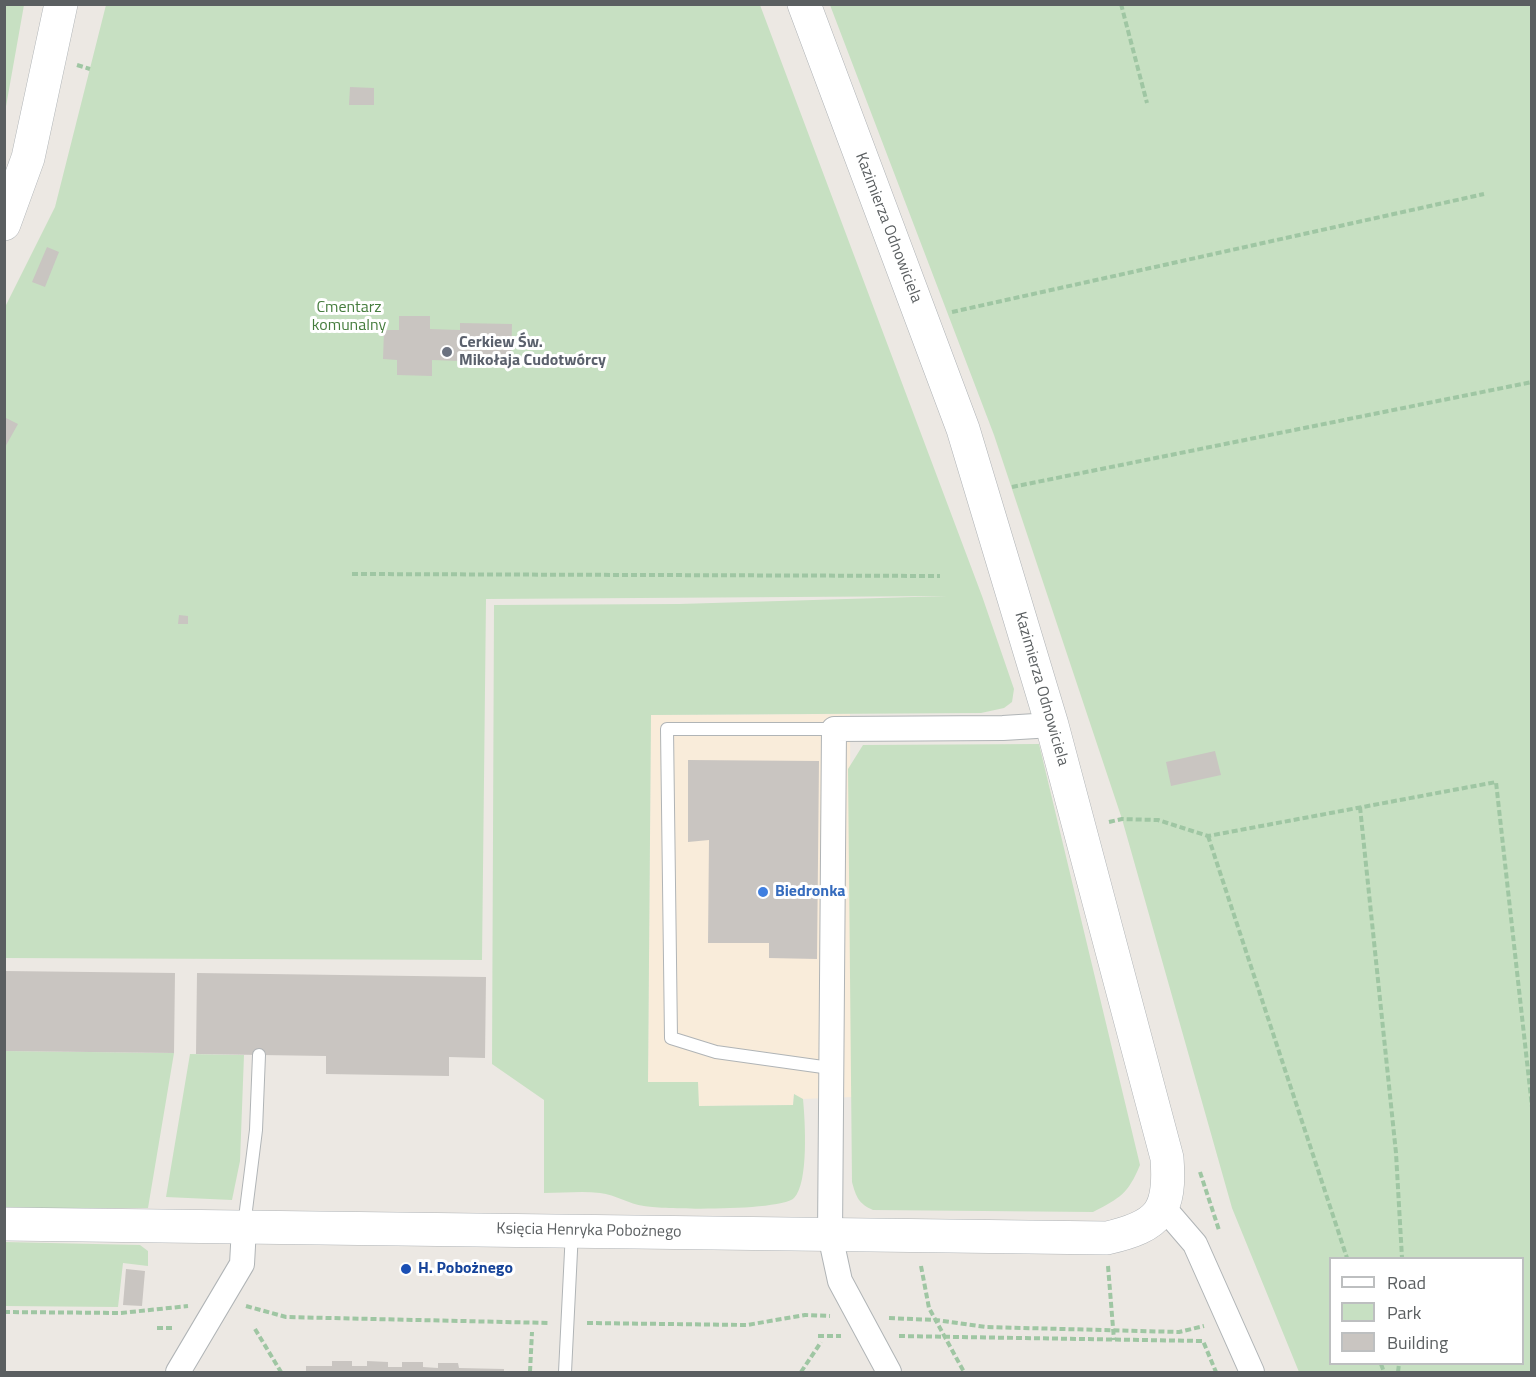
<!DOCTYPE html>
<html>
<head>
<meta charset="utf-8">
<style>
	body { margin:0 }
	#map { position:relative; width:1536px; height:1377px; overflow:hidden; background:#ece8e3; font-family:"Titillium Web",sans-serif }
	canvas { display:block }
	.frame { position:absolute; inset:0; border:6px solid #5b5f61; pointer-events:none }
	.legend { position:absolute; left:1329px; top:1257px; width:195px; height:108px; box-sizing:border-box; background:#fff; border:2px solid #bdbfc0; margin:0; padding:8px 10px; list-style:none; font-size:18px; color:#5b5f61 }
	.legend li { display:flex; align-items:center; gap:12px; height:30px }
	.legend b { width:30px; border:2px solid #bdbfc0 }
</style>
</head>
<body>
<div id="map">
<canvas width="1536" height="1377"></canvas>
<div class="frame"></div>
<ul class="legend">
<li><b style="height:8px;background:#fff"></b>Road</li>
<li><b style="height:16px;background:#c7e0c2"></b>Park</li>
<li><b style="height:16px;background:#c9c5c1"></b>Building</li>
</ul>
</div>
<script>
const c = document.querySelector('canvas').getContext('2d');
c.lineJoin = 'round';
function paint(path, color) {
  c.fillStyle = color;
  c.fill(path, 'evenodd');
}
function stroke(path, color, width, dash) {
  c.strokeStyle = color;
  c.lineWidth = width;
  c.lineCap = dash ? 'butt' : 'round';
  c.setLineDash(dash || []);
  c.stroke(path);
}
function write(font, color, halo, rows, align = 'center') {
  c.font = font + ' "Titillium Web",sans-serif';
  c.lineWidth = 6;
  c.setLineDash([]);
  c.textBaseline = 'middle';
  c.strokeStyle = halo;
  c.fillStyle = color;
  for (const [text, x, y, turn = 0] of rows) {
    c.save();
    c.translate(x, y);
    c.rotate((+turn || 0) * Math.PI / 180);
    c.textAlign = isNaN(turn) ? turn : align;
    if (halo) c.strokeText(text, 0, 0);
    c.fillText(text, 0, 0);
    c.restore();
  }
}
paint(new Path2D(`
	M850 714 852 1097 803 1099 794 1094 793 1105 698 1106 648 1082 651 715Z`), '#f9ecda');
paint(new Path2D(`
	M5 4 24 5 5 112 4 5Z
	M106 5H760L982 596 1014 689 1012 702 1004 708 981 713 651 715 648 1082H698L699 1106 793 1105 794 1094 803 1099C805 1120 809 1183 794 1198 781 1211 665 1210 644 1206 629 1204 616 1195 600 1193 582 1191 563 1193 544 1193V1100L492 1064 494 605 679 604 947 596 486 599 482 960 5 958 4 309 55 207Z
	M830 5H1531V1372H1299L1232 1208 1122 819 994 435ZM1330 1258H1522V1364H1330Z
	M1039 744 1140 1165C1128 1194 1120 1198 1093 1212L873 1210C859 1204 856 1197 852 1182L848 769 863 745Z
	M5 1051 174 1053 148 1208H5Z
	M190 1054 244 1055 240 1161 232 1200 166 1197Z
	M5 1242 140 1245 148 1251V1266L123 1263 118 1307 5 1306Z`), '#c7e0c2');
paint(new Path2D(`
	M350 87 374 88V105H349Z
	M47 247 59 252 45 287 32 282Z
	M399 316H430V329L460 330V323L512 324 511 366 460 365V361L432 360V376L397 375V360L383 359 384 330H399Z
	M4 417 18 424 4 449Z
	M179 615 188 616V624H178Z
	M1215 751 1221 775 1171 786 1166 762Z
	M688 760 819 761 817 959 769 958V943H708L709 840 688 842Z
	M5 971 175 973 174 1053 5 1051Z
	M197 973 486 977 485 1058 449 1057V1076L326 1074V1056L196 1054Z
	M126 1269 145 1271 142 1306 123 1305Z
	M332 1361H352V1366H367V1361L388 1362V1367H402V1362H423V1367L438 1368V1363H458L459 1368 504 1369V1372H306V1366H332Z`), '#c9c5c1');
const lane = new Path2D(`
	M830 1068 716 1052 671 1038 667 729H834
	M244 1226 256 1130 259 1055
	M565 1372 572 1231`);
const street = new Path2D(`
	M1164 1208 1195 1244 1252 1372
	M178 1372 242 1264 244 1228
	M889 1372 840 1281 830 1235 834 729 1003 728 1052 725`);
const secondary = new Path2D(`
	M4 224 28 158 61 4
	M4 1224 1107 1238C1160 1226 1171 1211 1167 1158L1052 725 963 429 804 4`);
stroke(lane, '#b0b4b6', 14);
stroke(street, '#b0b4b6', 26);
stroke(secondary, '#afb3b6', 34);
stroke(new Path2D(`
	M1121 4 1147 103
	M77 65 90 69
	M952 312 1484 194
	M1012 487 1532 382
	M352 574 940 576
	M1360 807 1396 1153 1402 1258
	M1109 822 1122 819 1158 820 1208 836 1496 782 1532 1107
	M1208 836 1347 1258
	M1200 1172 1219 1230
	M921 1266 929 1308 964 1372
	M1108 1266 1114 1340
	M246 1306 286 1317 549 1323
	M4 1312 121 1313 188 1306
	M889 1318 936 1320 986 1327 1179 1332 1204 1326
	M587 1323 747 1325 805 1315 830 1316
	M157 1328H175
	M255 1329 281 1372
	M818 1336H841
	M899 1336 1203 1341 1216 1372
	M1381 1364 1384 1372
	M530 1372 532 1332
	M801 1372 821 1342
	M1398 1372 1399 1364`), '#9fc6a3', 4, [6, 3]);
stroke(lane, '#fff', 12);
stroke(street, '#fff', 24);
stroke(secondary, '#fff', 33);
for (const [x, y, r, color] of [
	[447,352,6,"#6b7280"],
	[763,892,6,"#3f7fe0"],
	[406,1269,6,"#1a4fb4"]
]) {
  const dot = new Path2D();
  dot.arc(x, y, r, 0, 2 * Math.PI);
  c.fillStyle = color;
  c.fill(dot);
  stroke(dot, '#fff', 2);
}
write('16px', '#5b5f61', '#fff', [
	["Kazimierza Odnowiciela",888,228,69],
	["Kazimierza Odnowiciela",1041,689,74],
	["Księcia Henryka Pobożnego",589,1231,1]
]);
write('16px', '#467d3e', '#fff', [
	["Cmentarz",349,308],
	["komunalny",349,326]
]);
write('bold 16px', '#5b616d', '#fff', [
	["Cerkiew Św.",459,343],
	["Mikołaja Cudotwórcy",459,361]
], 'left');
write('bold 16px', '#366cbe', '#fff', [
	["Biedronka",775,892]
], 'left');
write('bold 16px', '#164399', '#fff', [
	["H. Pobożnego",418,1269]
], 'left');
</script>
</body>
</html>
